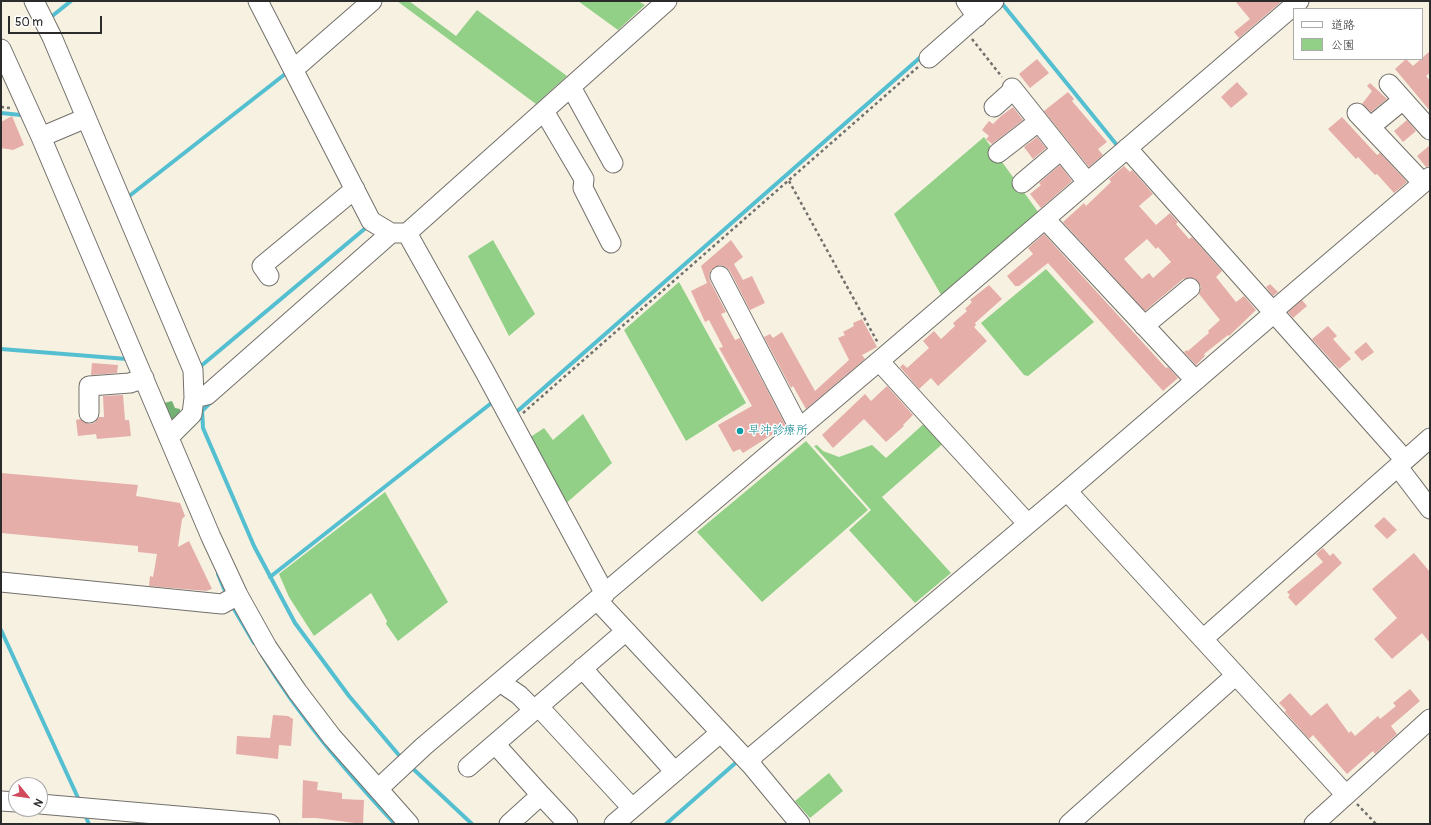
<!DOCTYPE html>
<html>
<head>
<meta charset="utf-8">
<style>
	body { margin:0 }
	#map { position:relative; width:1431px; height:825px; overflow:hidden; background:#f7f1e2; font-family:Pangolin,"Klee One",sans-serif }
	canvas { display:block }
	.frame { position:absolute; inset:0; border:2px solid #2b2b2b; pointer-events:none }
	.legend { position:absolute; left:1293px; top:8px; width:130px; height:52px; box-sizing:border-box; background:#fff; border:1px solid #aaa; margin:0; padding:5px 7px; list-style:none; font-size:12px; color:#2b2b2b }
	.legend li { display:flex; align-items:center; gap:8px; height:20px }
	.legend b { width:20px; border:1px solid #aaa }
	.north { position:absolute; left:8px; top:777px; width:40px; height:40px; box-sizing:border-box; background:#fff; border:1px solid #aaa; border-radius:50%; rotate:119deg; font-size:11px; font-weight:700; line-height:16px; text-align:center; color:#2b2b2b }
	.north::after { content:''; display:block; margin:auto; width:14px; height:18px; background:#d1495b; clip-path:polygon(50% 0,100% 100%,50% 72%,0 100%) }
	.scale { position:absolute; left:8px; top:16px; width:94px; height:18px; box-sizing:border-box; border:2px solid #2b2b2b; border-top:0; padding-left:5px; font-size:12px; line-height:14px; white-space:nowrap; color:#2b2b2b; -webkit-text-stroke:3px #fff; paint-order:stroke }
</style>
</head>
<body>
<div id="map">
<canvas width="1431" height="825"></canvas>
<div class="frame"></div>
<ul class="legend">
<li><b style="height:5px;background:#fff"></b>道路</li>
<li><b style="height:11px;background:#91d086"></b>公園</li>
</ul>
<div class="north">N</div>
<div class="scale">50 m</div>
</div>
<script>
const c = document.querySelector('canvas').getContext('2d');
c.lineJoin = 'round';
function paint(path, color) {
  c.fillStyle = color;
  c.fill(path, 'evenodd');
}
function stroke(path, color, width, dash) {
  c.strokeStyle = color;
  c.lineWidth = width;
  c.lineCap = dash ? 'butt' : 'round';
  c.setLineDash(dash || []);
  c.stroke(path);
}
function write(font, color, halo, rows, align = 'center') {
  c.font = font + ' Pangolin,"Klee One",sans-serif';
  c.lineWidth = 3;
  c.setLineDash([]);
  c.textBaseline = 'middle';
  c.strokeStyle = halo;
  c.fillStyle = color;
  for (const [text, x, y, turn = 0] of rows) {
    c.save();
    c.translate(x, y);
    c.rotate((+turn || 0) * Math.PI / 180);
    c.textAlign = isNaN(turn) ? turn : align;
    if (halo) c.strokeText(text, 0, 0);
    c.fillText(text, 0, 0);
    c.restore();
  }
}
paint(new Path2D(`
	M397 1H409L456 36 477 10 567 76 536 104Z
	M578 1H638L645 5 618 30Z
	M984 137 1041 216 943 298 894 214Z
	M493 240 535 314 509 336 468 256Z
	M1046 269 1094 322 1028 376 1024 375 981 323Z
	M679 282 746 403 686 441 624 330Z
	M583 414 612 463 563 506 526 440 544 428 553 440Z
	M928 420 947 440 882 497 951 573 915 603 849 530 871 510 814 446 817 445 823 451 839 457 872 445 886 458Z
	M806 441 868 510 762 602 697 532Z
	M385 492 448 602 398 641 386 624 387 621 371 593 314 636 289 597 279 574Z
	M829 773 843 791 810 818 795 801Z`), '#91d086');
paint(new Path2D(`
	M172 401 175 408 180 409V415L172 421 164 403Z`), '#74b273');
stroke(new Path2D(`
	M1000 1 1116 144
	M51 17 71 1
	M1 113 21 115
	M128 197 289 71
	M1 349 127 359
	M201 366 368 226
	M202 409 203 428 254 546 295 623 349 696 403 760
	M202 411 212 401
	M513 415 923 55
	M218 574 227 596
	M270 577 494 401
	M231 604 254 643
	M1 630 79 800
	M262 655C299 717 346 771 395 824
	M409 765 472 824
	M85 815 89 824
	M666 824 740 759`), '#54bfd0', 4);
paint(new Path2D(`
	M1235 1H1282L1239 38 1234 32 1250 19Z
	M1430 51V73L1426 76 1430 81V111L1395 69 1406 59 1413 66Z
	M1037 59 1049 73 1030 88 1019 74Z
	M1237 82 1248 94 1231 108 1221 97Z
	M1370 83 1387 99 1371 112 1362 104 1372 91 1367 86Z
	M1068 92 1074 99 1072 101 1107 142 1098 149 1103 155 1089 167 1044 111Z
	M1013 107 1023 120 992 144 986 139 989 136 982 130 989 121 993 124 1001 116Z
	M12 116 24 145 13 150 1 148V122Z
	M1342 117 1377 155 1380 153 1407 182 1394 193 1377 174 1375 175 1358 157 1356 159 1328 129Z
	M1407 120 1416 131 1403 142 1394 131Z
	M1037 137 1046 148 1033 159 1024 147Z
	M1430 145V166L1426 167 1417 156Z
	M1060 165 1072 181 1041 208 1030 194 1041 185 1039 183Z
	M1124 166 1130 172 1132 170 1153 194 1139 206 1156 225 1170 213 1178 222 1176 224 1189 239 1192 237 1222 271 1216 277 1236 302 1244 296 1256 310 1229 336 1228 335 1204 354 1205 356 1196 365 1184 352 1187 350 1188 351 1203 338 1209 333 1208 331 1220 320 1199 294 1201 287 1198 281 1193 278 1183 279 1145 311 1061 220 1063 222 1084 203 1086 206 1111 182 1109 179ZM1147 239 1156 249 1158 247 1171 262 1153 278 1149 273 1142 279 1124 259Z
	M1044 234 1166 368 1168 367 1178 378 1163 391 1048 263 1019 286H1015L1007 276 1033 254 1028 248Z
	M731 240 743 257 734 264 743 280 752 276 765 303 750 310 730 271 726 267 720 265 711 270 709 275 710 281 726 312 721 314 735 340 740 338 786 426 743 453 740 449 733 452 718 425 752 406 719 348 723 347 709 320 705 322 691 291 707 283 701 266Z
	M1270 284 1278 292 1273 296 1266 287Z
	M989 285 1002 299 975 323 976 325 974 327 987 341 938 386 931 378 919 389 900 367 903 364 907 368 929 348 923 341 934 331 941 339 955 326 953 323 967 311 965 309 972 302 970 300Z
	M1302 300 1307 306 1293 318 1288 312Z
	M862 319 877 347 862 355 865 359 806 409 793 386 791 388 764 337 770 334 773 338 782 332 815 391 849 360 838 338 845 335 843 332 854 326 853 323Z
	M1328 326 1337 336 1333 339 1351 359 1339 369 1312 339Z
	M1366 342 1374 352 1362 361 1354 352Z
	M92 363 118 365 117 373 91 375Z
	M887 386 913 415 903 425 904 426 886 442 864 419 833 448 822 435 865 394 871 401Z
	M123 395 125 420H129L131 436 97 439 96 434 78 436 76 420 80 419 89 424 94 423 99 417H104L103 396Z
	M1 473 138 485 136 496 180 503 185 516 182 519 178 547 189 541 212 589 206 591 149 586 150 576 153 577 157 554 138 552V546L1 533Z
	M1384 517 1397 530 1387 539 1374 526Z
	M1323 548 1330 556 1333 553 1342 563 1296 606 1288 597 1290 595 1287 592 1323 562 1316 554Z
	M1414 553 1430 572V643L1422 633 1392 659 1374 639 1397 618 1372 589Z
	M1410 689 1420 701 1391 726 1397 734 1375 754 1373 751 1347 774 1313 735 1309 739 1285 712 1286 710 1279 703 1290 693 1311 716 1327 703 1349 733 1351 731 1355 736 1378 716 1380 719 1396 706 1393 703Z
	M273 715 288 716 293 719 291 746 279 745 278 759 236 754 237 736 270 738Z
	M303 780 318 782 317 790 342 793V799L364 800 363 824 316 818H302Z`), '#e5aea8');
const minor = new Path2D(`
	M34 1 52 37 193 370 194 398 207 395 391 233
	M258 1 371 221 391 233H407L667 1
	M966 1 977 17
	M1 49 41 137 211 537 238 595 267 647 297 691 332 737 409 824
	M929 58 994 1
	M294 69 372 1
	M1389 84 1430 130
	M571 87 613 163
	M1012 88 1087 182
	M994 107 1013 90
	M544 111 584 179 583 188 611 243
	M1357 113 1423 183
	M1370 127 1403 100
	M41 137 86 118
	M1127 148 1405 460
	M998 153 1038 122
	M1022 183 1061 150
	M1045 219 1195 380
	M407 233 485 372 605 594
	M269 276 262 266 355 189
	M720 276 796 422 801 427
	M1273 311 1430 177
	M1144 326 1190 288
	M879 361 1027 523
	M89 413V386L130 383 144 378
	M169 437 192 414 194 398
	M1398 467 1430 509
	M1067 491 1274 313
	M1 582 222 604 238 595
	M597 600 752 766 800 824
	M1203 639 1430 438
	M582 668 675 772
	M500 682 519 695 534 710
	M538 706 632 808
	M495 744 541 795
	M749 763 755 754 1067 491 1346 795
	M468 767 626 631
	M378 789 424 746 885 356 1299 1
	M1 801 16 802
	M40 804 270 824
	M509 824 541 795 568 824
	M614 824 720 733
	M1069 824 1236 675
	M1314 824 1430 719`);
stroke(minor, '#72706b', 21);
stroke(new Path2D(`
	M972 39 1002 77
	M1 107 10 108
	M789 181 878 343
	M523 413 918 67
	M1357 804 1376 824`), '#72706b', 2.5, [3, 3]);
stroke(minor, '#fff', 19);
for (const [x, y, r, color] of [
	[740,431,4,"#0f9aa8"]
]) {
  const dot = new Path2D();
  dot.arc(x, y, r, 0, 2 * Math.PI);
  c.fillStyle = color;
  c.fill(dot);
  stroke(dot, '#fff', 1.5);
}
write('12px', '#0d838f', '#fff', [
	["早沖診療所",748,431]
], 'left');
</script>
</body>
</html>
